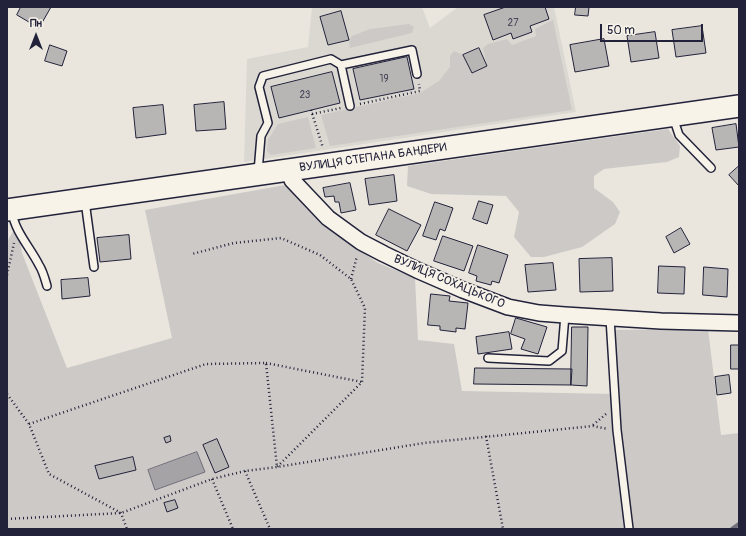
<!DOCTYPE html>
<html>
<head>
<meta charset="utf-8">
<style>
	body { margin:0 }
	#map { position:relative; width:746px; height:536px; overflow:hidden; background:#eae6de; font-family:Pangolin,sans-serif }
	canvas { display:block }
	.frame { position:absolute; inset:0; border:8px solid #22223b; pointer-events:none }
	.north { position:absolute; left:16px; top:16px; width:40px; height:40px; -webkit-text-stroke:3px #f7f3e8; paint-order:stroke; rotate:0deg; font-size:11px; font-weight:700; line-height:16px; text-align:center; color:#22223b }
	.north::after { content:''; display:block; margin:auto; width:14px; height:18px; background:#22223b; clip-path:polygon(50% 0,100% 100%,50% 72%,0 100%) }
	.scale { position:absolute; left:600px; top:24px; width:103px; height:18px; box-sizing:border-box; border:2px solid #22223b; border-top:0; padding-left:5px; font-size:12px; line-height:14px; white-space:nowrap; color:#22223b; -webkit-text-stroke:3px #f7f3e8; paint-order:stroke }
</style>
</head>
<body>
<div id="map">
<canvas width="746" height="536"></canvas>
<div class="frame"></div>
<div class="north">Пн</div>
<div class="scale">50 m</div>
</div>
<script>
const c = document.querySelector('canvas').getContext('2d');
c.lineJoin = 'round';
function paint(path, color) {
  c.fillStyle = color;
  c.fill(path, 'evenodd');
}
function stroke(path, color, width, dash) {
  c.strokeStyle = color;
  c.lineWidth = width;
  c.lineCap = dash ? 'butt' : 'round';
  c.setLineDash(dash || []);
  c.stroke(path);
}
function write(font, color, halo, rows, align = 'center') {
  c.font = font + ' Pangolin,sans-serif';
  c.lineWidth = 3.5;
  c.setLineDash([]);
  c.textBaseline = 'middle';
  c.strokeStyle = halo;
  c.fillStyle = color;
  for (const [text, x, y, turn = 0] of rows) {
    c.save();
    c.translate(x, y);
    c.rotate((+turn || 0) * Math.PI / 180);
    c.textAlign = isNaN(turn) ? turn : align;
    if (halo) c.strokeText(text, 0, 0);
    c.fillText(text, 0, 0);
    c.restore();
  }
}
paint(new Path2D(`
	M312 7H422L430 28 458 7H554L576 112 244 162 247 59 308 47Z`), '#dbd8d2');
paint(new Path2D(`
	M553 20 572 110 330 146 321 115 420 93 439 81 450 67V56L454 51 463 55 472 73 487 66 483 48 488 44 507 39 512 45 536 36 535 29Z
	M409 24 414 27 412 33 350 48 349 40 352 36 370 29Z
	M308 117 316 148 271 155 267 151 268 140 278 124Z
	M668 129 680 146 679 157 667 162 604 169 594 176V188L613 202 620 212 615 224 582 247 544 257H531L514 237 519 212 506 196 431 194 407 186 408 166Z
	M285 185 321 224 378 263 415 278 418 340 454 344 462 391 615 394 611 330 708 329 721 435 739 433V529H7V242L17 225 22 253 67 368 172 338 145 210Z`), '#cdc9c6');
const water = new Path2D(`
	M197 452 205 472 155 490 148 470Z`);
paint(water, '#a6a3a6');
stroke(water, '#716f7b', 1);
stroke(new Path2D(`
	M732 529 739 524`), '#716f7b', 4);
const building = new Path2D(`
	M21 7H51L39 28 17 15Z
	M506 7H545L549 19 530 26 532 32 513 39 511 33 493 40 484 15Z
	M576 7H589L588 16 575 15Z
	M341 11 349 40 328 45 320 17Z
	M702 26 706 53 676 57 672 30Z
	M655 32 659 58 631 62 627 36Z
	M604 39 609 66 575 72 570 45Z
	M50 45 67 51 62 66 45 61Z
	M479 48 487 66 472 73 463 55Z
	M407 57 414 89 360 100 353 69Z
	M332 72 340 103 279 118 271 87Z
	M224 102 226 129 196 131 194 105Z
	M163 105 166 134 136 138 133 108Z
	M736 124 739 147 716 150 712 128Z
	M739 166V186L729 175Z
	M394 175 397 201 369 205 365 179Z
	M350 183 356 210 341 213 339 202H335L334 196 325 197 323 188Z
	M479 201 493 205 487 224 473 219Z
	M435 202 453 208 445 231 440 229 436 240 423 236Z
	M389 209 421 225 407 251 376 235Z
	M681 228 690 244 674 253 666 237Z
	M129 235 131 259 100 262 97 238Z
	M443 236 473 246 464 271 434 261Z
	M478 245 508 255 499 283 492 281 491 285 476 281 477 276 469 273Z
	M612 258 613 291 580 292 579 259Z
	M553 263 556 290 528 292 525 265Z
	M659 266 685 267 684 294 658 293Z
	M704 267 728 269 727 297 703 295Z
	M88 278 90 296 62 299 61 280Z
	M431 294 450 296 449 301 468 303 465 329 456 328V332L440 330V326L428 325Z
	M516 318 547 327 538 354 521 349 525 339 511 334Z
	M572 327H588L587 386 571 385Z
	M509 332 512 349 478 354 476 337Z
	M731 345H739V369H731Z
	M475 368 572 369 571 385 474 384Z
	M729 375 731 393 717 395 715 377Z
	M170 436 171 441 166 443 164 438Z
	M217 439 229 467 215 473 203 445Z
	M133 457 136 470 99 479 95 466Z
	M175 500 178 508 167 512 164 503Z`);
paint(building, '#b8b6b5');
stroke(building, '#22223b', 1);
const lane = new Path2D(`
	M341 65 412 50 417 74
	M673 117 679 135 711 168
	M258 172 261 136 268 123 259 87 263 76 331 59 341 65 350 106
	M85 201 94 267
	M12 212C15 232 30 247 39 265 43 271 45 279 47 286
	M610 318 617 430 629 529
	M488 358 549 361 562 351 565 315`);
const street = new Path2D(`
	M290 170 292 180 328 218 361 242 384 254 417 270 463 290 508 307 539 313 565 315 661 321 739 323`);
const secondary = new Path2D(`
	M7 210 739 106`);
stroke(lane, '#22223b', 10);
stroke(street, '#22223b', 18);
stroke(secondary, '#22223b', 24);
stroke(new Path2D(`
	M360 104 420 91 419 84
	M311 110 323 148
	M312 114 341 108
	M7 275 14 243
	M351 279 357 256
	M266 363 362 382
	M7 394 29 424 49 474 121 513 127 529
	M29 424 206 364 266 363 277 467 362 382 365 308 351 279 320 255 281 238 234 243 192 254
	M593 425 606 414
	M486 436 503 529
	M245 471 270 529
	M212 479 233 529
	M7 519 121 513 212 479 245 471 277 467 424 443 593 426 608 429`), '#22223b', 2.5, [1, 3]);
stroke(lane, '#f7f3e8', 7);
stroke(street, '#f7f3e8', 15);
stroke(secondary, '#f7f3e8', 21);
write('10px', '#48475a', null, [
	["27",513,23],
	["19",384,79],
	["23",305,95]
]);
write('12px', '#22223b', '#f7f3e8', [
	["ВУЛИЦЯ СТЕПАНА БАНДЕРИ",373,158,-8],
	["ВУЛИЦЯ СОХАЦЬКОГО",449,282,23]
]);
</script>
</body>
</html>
